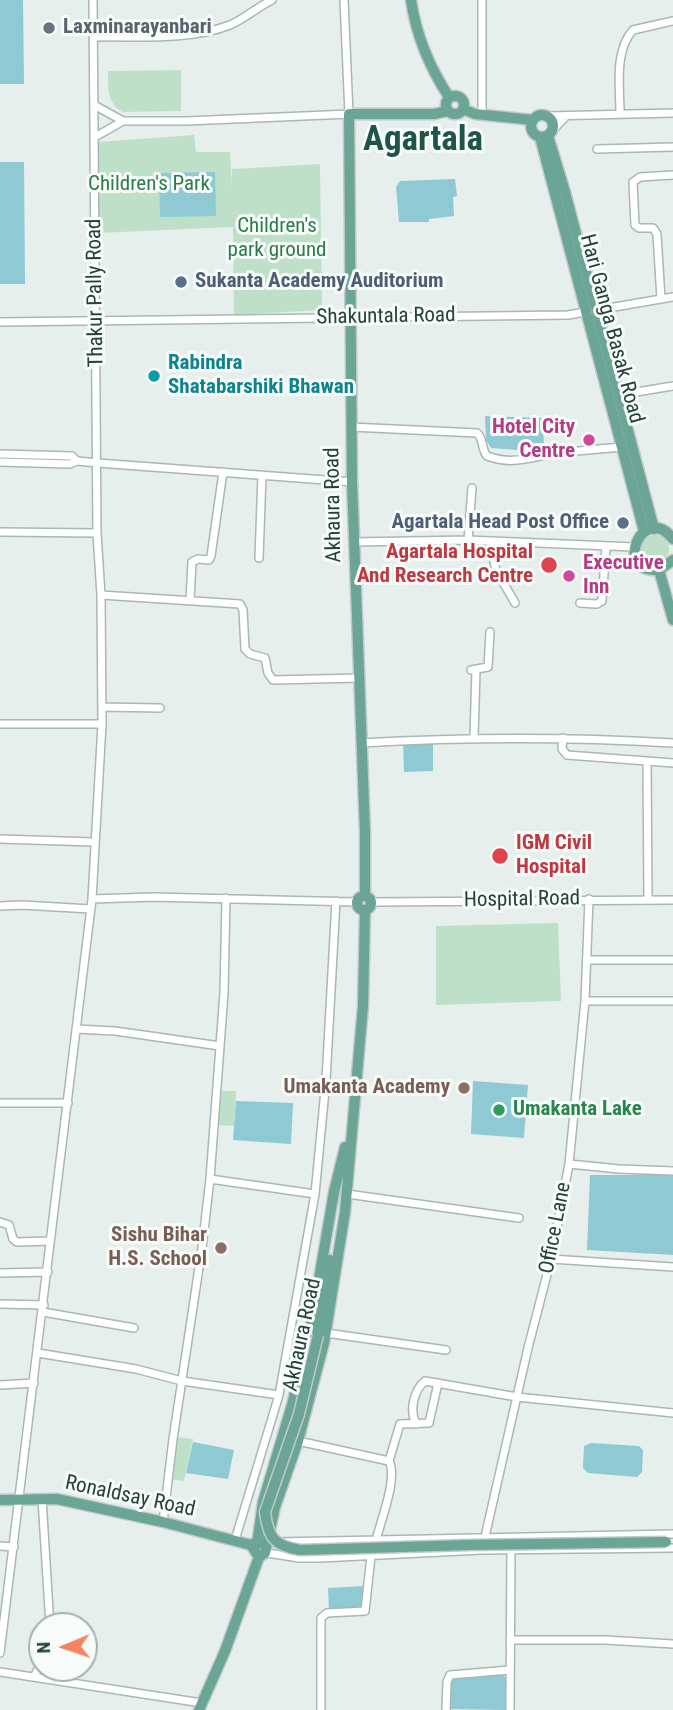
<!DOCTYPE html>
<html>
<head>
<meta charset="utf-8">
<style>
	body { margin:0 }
	#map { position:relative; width:673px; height:1710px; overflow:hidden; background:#e6efeb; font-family:"Roboto Condensed",sans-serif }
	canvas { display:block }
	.north { position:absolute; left:28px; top:1612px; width:70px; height:70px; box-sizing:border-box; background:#f7fbf9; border:2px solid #a3b1ad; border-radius:50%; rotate:268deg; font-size:19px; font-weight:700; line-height:28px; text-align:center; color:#24423a }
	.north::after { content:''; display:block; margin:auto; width:24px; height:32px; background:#f4845f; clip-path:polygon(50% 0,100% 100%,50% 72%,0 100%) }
</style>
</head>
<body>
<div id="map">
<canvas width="673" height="1710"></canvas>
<div class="north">N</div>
</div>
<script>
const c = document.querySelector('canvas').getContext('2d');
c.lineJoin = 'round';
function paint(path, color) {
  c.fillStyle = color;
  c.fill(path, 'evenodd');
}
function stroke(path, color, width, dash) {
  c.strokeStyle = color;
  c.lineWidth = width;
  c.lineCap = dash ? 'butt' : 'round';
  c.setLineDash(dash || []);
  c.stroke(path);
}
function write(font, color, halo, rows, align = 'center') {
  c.font = font + ' "Roboto Condensed",sans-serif';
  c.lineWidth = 6;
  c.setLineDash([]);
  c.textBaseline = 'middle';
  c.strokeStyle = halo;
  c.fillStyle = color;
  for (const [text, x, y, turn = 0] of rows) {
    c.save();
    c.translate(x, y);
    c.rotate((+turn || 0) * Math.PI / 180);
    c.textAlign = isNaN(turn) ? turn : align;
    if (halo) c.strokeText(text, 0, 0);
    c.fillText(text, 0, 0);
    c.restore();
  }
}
paint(new Path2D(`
	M181 70V111L122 112C107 102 108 88 108 71Z
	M194 135 196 152H230L232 186V169L320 164 322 310 234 315 233 227 98 233 97 142Z
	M641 549a14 14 0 1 1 28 0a14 14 0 1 1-28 0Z
	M558 923 561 1001 436 1005V926Z
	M219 1091H236L234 1126 216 1125Z
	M177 1437 193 1439 184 1481 171 1479Z`), '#bfe0c8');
paint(new Path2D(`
	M0 0H23L24 84H0Z
	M0 162H24L25 284H0Z
	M215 172 216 216 160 217 159 173Z
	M455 179 457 196 453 197 454 216 429 219V222H399L396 187 400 181Z
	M485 416 543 418 544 452 491 448 486 440Z
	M403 742H433V771L404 772Z
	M473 1081 528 1085 524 1138 471 1134Z
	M236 1101 293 1103 291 1144 233 1140Z
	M590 1175H673V1255L587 1250Z
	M193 1442 234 1450 228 1479 186 1473Z
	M591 1443 639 1446 643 1450 642 1472 637 1477 588 1473 583 1468 584 1446Z
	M364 1586V1610H329L328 1588Z
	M503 1675 506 1678V1710L449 1709 450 1684 456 1676Z`), '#8ec9d4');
const minor = new Path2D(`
	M94 37C137 36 189 41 230 25 245 19 257 7 272 0
	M94 105 123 121H187L349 114 344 0
	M482 114V0
	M620 114C620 87 614 51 633 30L673 21
	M548 116 673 113
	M553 130 566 116
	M95 137 123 121
	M597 149 673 147
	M661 299 657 234 653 228H639L635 225 633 182 640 177 673 175
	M0 322 568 315 673 297
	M618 395 673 386
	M351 427 477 433C484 439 481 449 487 456 512 465 527 458 551 454 575 451 598 449 622 447
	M0 454 72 456 77 461 98 463 352 482
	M0 462 70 464 77 461
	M0 532 97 533
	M468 540 472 488
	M489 541 496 570 515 603
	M353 542 468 540 634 547
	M259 558 262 475
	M101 595 240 604 243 610 245 649 250 654 265 658 268 673 273 680 360 678
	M190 600 192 562 198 559 209 560 211 556 223 472
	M580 603 597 604 602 601 606 546
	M471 670 488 667 490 632
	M102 707 160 708
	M0 724H102
	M474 737 476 670
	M563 738 562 749 567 755 647 761 648 899
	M361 743C465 737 569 737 673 743
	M647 761 673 763
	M0 839 94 842
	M92 899 153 897 357 902
	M371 902 673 900
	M0 906 22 905 90 909
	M588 960H673
	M585 1001H673
	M76 1029 115 1031 220 1046
	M0 1103H68
	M569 1164 619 1169 673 1171
	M210 1179 315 1194
	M347 1194 519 1218
	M0 1222 9 1225 13 1239 17 1242 50 1241
	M551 1259 673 1267
	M0 1273 48 1272
	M0 1304 44 1305
	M43 1312 134 1328
	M326 1333 446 1350
	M38 1353 136 1369 182 1381 279 1395
	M0 1385 34 1383
	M416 1424C409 1410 414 1390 425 1381L517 1397 673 1413
	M298 1441 389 1461C398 1478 381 1520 376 1540
	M389 1461 400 1424 429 1423 438 1383
	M42 1499 50 1626
	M163 1522 173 1439 202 1248 210 1179 224 993 226 898
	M235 1540 279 1395 315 1194 326 1080 336 901
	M279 1542 673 1534
	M0 1546 14 1547
	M482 1550 528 1348 551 1259 569 1164 585 1001 589 899
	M261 1552 299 1558H320L482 1550 673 1548
	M510 1640H605L673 1644
	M0 1653 92 899 102 724 101 595 97 533 93 0
	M0 1672 202 1703
	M34 1677 42 1661
	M321 1710V1618L327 1613 365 1611 371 1556
	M446 1710 447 1682 450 1675 510 1670
	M510 1710 511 1551`);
const major = new Path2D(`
	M411 0C416 35 430 68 449 97
	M446 105a9 9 0 1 1 18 0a9 9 0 1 1-18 0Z
	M463 109 475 114 533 120
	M531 126a11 11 0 1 1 22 0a11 11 0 1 1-22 0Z
	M548 136 565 192 654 529
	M540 137 644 531
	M673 539C644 501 611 573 659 570L673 560
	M659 570 673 620
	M365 895V832L352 482 349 114H434L448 111
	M357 903a7 7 0 1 1 14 0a7 7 0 1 1-14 0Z
	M318 1335 330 1260
	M0 1500 57 1499 163 1522 251 1545
	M258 1541 251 1545 259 1557 265 1553 275 1507 298 1441 324 1343 345 1212 363 1006 365 910
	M257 1545 263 1502 292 1405 310 1331 334 1192 345 1147
	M199 1710 225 1651 259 1557`);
stroke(minor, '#a8b8b2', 10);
stroke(major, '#c2cac8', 13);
stroke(minor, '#fff', 7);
stroke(major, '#6aa596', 10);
const majorBridge = new Path2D(`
	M318 1335 299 1414 265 1512C268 1537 274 1546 300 1550L469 1545 666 1542`);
stroke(majorBridge, '#c2cac8', 13, []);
stroke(majorBridge, '#6aa596', 10);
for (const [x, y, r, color] of [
	[49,28,7,"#6b7280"],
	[181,282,7,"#5c6f8a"],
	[154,376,7,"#0f9aa8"],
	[589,440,7,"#d1479c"],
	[623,523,7,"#5c6f8a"],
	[549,565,9,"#e0444e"],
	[569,576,7,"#d1479c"],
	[500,856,9,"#e0444e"],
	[464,1088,7,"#8d6e63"],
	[499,1110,7,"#2e9e5b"],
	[221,1248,7,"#8d6e63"]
]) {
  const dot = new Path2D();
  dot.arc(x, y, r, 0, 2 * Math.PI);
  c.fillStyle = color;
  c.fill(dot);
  stroke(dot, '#f7fbf9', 2.5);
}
write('bold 21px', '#5b616d', '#f7fbf9', [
	["Laxminarayanbari",63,28]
], 'left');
write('21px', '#2d7a4b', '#f7fbf9', [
	["Children's Park",149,185],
	["Children's",277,227],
	["park ground",277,251]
]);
write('bold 21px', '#4e5e75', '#f7fbf9', [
	["Sukanta Academy Auditorium",195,282],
	["Agartala Head Post Office",609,523,"right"]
], 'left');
write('21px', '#24423a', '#f7fbf9', [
	["Thakur Pally Road",96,293,-91],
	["Shakuntala Road",386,317,-1],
	["Hari Ganga Basak Road",611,329,75],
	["Akhaura Road",334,505,-91],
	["Hospital Road",522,900,-1],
	["Office Lane",556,1228,-79],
	["Akhaura Road",303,1335,-78],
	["Ronaldsay Road",130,1497,12]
]);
write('bold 21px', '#0d838f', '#f7fbf9', [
	["Rabindra",168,364],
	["Shatabarshiki Bhawan",168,388]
], 'left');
write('bold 21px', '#b23c85', '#f7fbf9', [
	["Hotel City",575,428],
	["Centre",575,452],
	["Executive",583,564,"left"],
	["Inn",583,588,"left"]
], 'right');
write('bold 21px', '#be3a42', '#f7fbf9', [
	["Agartala Hospital",533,553],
	["And Research Centre",533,577],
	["IGM Civil",516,844,"left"],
	["Hospital",516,868,"left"]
], 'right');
write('bold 21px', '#785e54', '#f7fbf9', [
	["Umakanta Academy",450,1088],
	["Sishu Bihar",207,1236],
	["H.S. School",207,1260]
], 'right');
write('bold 21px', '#27864d', '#f7fbf9', [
	["Umakanta Lake",513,1110]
], 'left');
write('bold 35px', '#1f5548', '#f7fbf9', [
	["Agartala",423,141]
]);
</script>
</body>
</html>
